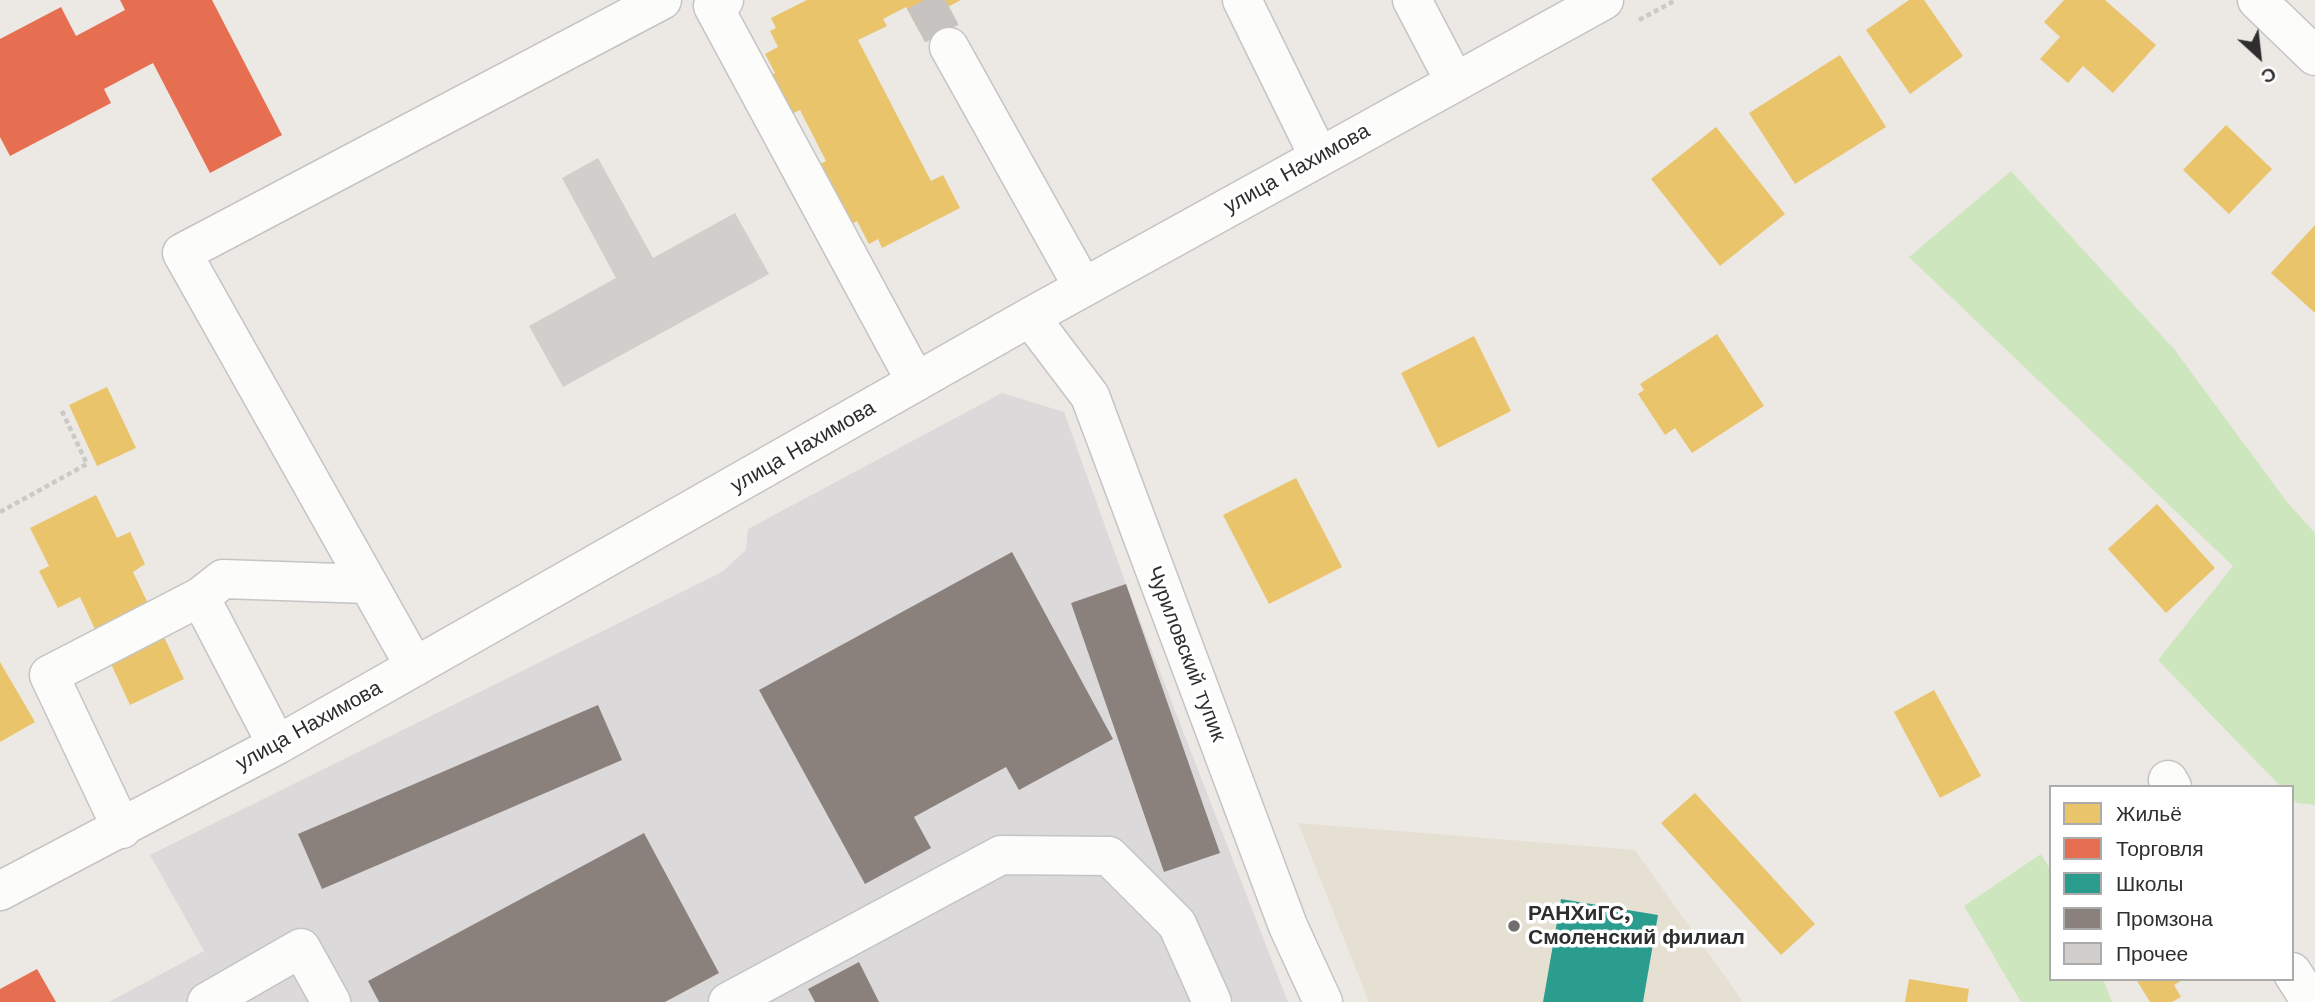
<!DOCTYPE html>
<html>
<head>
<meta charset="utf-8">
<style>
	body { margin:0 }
	#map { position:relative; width:2315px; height:1002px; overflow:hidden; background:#ece8e4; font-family:"Work Sans",sans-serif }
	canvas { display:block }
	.legend { position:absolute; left:2049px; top:785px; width:245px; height:196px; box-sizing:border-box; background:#fff; border:2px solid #ababab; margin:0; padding:9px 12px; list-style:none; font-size:21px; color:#2e2e2e }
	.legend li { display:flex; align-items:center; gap:14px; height:35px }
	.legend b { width:35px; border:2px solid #ababab }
	.north { position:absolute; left:2224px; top:21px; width:70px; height:70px; -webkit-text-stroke:5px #fff; paint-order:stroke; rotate:153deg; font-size:19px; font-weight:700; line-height:28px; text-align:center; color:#2e2e2e }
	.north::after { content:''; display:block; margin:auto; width:24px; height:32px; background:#2e2e2e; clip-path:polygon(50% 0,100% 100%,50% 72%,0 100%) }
</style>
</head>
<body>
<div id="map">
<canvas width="2315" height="1002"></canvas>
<ul class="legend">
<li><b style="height:19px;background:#e9c46a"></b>Жильё</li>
<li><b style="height:19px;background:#e76f51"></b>Торговля</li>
<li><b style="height:19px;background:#2a9d8f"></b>Школы</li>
<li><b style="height:19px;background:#8a817c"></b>Промзона</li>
<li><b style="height:19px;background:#d1cecb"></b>Прочее</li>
</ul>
<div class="north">С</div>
</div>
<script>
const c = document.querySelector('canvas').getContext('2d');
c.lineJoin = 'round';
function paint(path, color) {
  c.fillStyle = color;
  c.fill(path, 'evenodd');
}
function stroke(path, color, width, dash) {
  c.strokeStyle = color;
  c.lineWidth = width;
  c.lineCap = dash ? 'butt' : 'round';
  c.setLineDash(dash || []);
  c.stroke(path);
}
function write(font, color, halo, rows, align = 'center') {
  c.font = font + ' "Work Sans",sans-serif';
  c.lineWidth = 7;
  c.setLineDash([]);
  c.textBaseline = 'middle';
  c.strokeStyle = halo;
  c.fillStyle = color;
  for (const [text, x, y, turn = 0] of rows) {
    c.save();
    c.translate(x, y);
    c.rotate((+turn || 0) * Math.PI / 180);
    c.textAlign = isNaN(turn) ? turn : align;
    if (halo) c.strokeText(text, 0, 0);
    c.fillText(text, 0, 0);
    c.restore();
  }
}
paint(new Path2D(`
	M1002 393 1064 412 1126 584 1288 1002H109L204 951 150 855 722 572 746 550 748 529Z`), '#dcd9db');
paint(new Path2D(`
	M1298 823 1635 850 1743 1002H1369Z`), '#e6e0d3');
paint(new Path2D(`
	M2011 171 2174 349 2287 502 2315 533V805L2297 803 2292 798V787H2281L2158 660 2233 566 1909 257Z
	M2041 854 2051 871V979H2103L2112 1002H2021L1964 906Z`), '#cee6be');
paint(new Path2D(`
	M807 0H961L938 12 941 19 919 31 906 7 883 19 887 26 858 40 931 181 943 175 960 208 882 248 878 239 869 244 857 221 851 225 815 167 826 161 800 110 785 117 765 79 775 73 765 54 778 47 770 31 776 28 771 18Z
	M1909 0H1924L1963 56 1910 94 1866 30Z
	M2064 0H2105L2156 45 2113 93 2083 66 2068 83 2040 59 2060 37 2044 22Z
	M1840 55 1886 127 1795 184 1749 113Z
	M2226 125 2272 169 2229 214 2183 170Z
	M1716 127 1785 214 1720 266 1651 179Z
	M2315 225V313L2271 273Z
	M1717 334 1764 406 1692 453 1675 428 1665 435 1638 394 1644 390 1640 384Z
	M1474 336 1511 411 1438 448 1401 373Z
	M107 387 136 448 97 466 69 405Z
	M1296 478 1342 567 1269 604 1223 515Z
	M96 495 117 538 130 532 145 564 133 572 184 679 130 705 80 597 58 608 39 571 49 566 30 528Z
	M2157 504 2215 568 2166 613 2108 549Z
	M0 662 35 722 0 742Z
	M1934 690 1981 776 1940 798 1894 712Z
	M1695 793 1815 924 1781 955 1661 823Z
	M1909 979 1969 989 1967 1002H1905Z
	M2136 979H2184L2174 985 2181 997 2172 1002H2150Z`), '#e9c46a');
paint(new Path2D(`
	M120 0H212L282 135 210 173 153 63 104 89 111 103 10 156 0 137V39L61 7 76 36 125 10Z
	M37 969 56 1002H0V989Z`), '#e76f51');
paint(new Path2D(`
	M1561 899 1658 915 1643 1002H1543Z`), '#2a9d8f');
paint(new Path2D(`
	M1012 552 1113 739 1019 790 1006 767 914 817 931 848 865 884 759 690Z
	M1126 584 1220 853 1164 872 1071 603Z
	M598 705 622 760 322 889 298 834Z
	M644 833 719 973 665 1002H379L368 981Z
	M859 962 879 1002H815L808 989Z`), '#8a817c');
paint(new Path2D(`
	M598 158 653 258 735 213 769 274 563 387 529 326 616 278 562 178Z`), '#d1cecb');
stroke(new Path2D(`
	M924 0 949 47`), '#c6c3c0', 38, [38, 19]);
const minor = new Path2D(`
	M724 0 713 6 916 382
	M1242 0 1319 157
	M1412 0 1455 82
	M2257 0 2315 56
	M949 47 1083 287
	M1030 317 1090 396 1288 926 1323 1002
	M200 597 223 579 368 584
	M415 667 182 253 662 0
	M2168 780 2172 787
	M122 829 49 675 200 597 277 745
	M0 891 277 745 1030 317 1604 0
	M2292 972 2311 1002
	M207 1002 301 948 331 1002
	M728 1002 1001 855 1109 856 1177 924 1212 1002`);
stroke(minor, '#c5c4c5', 41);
stroke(new Path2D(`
	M1639 20 1676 0
	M0 512 87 464 61 409`), '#c9c9c8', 4.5, [5, 3.5]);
stroke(minor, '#fcfcfb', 38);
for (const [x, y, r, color] of [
	[1514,926,7,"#706f6e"]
]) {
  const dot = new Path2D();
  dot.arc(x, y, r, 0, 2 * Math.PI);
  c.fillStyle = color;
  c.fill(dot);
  stroke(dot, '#fff', 2.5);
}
write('21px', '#2e2e2e', '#fff', [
	["улица Нахимова",1297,169,-29],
	["улица Нахимова",803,447,-30],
	["Чуриловский тупик",1186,654,69],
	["улица Нахимова",309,726,-29]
]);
write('bold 21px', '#2e2e2e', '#fff', [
	["РАНХиГС,",1528,914],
	["Смоленский филиал",1528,938]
], 'left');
</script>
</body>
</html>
